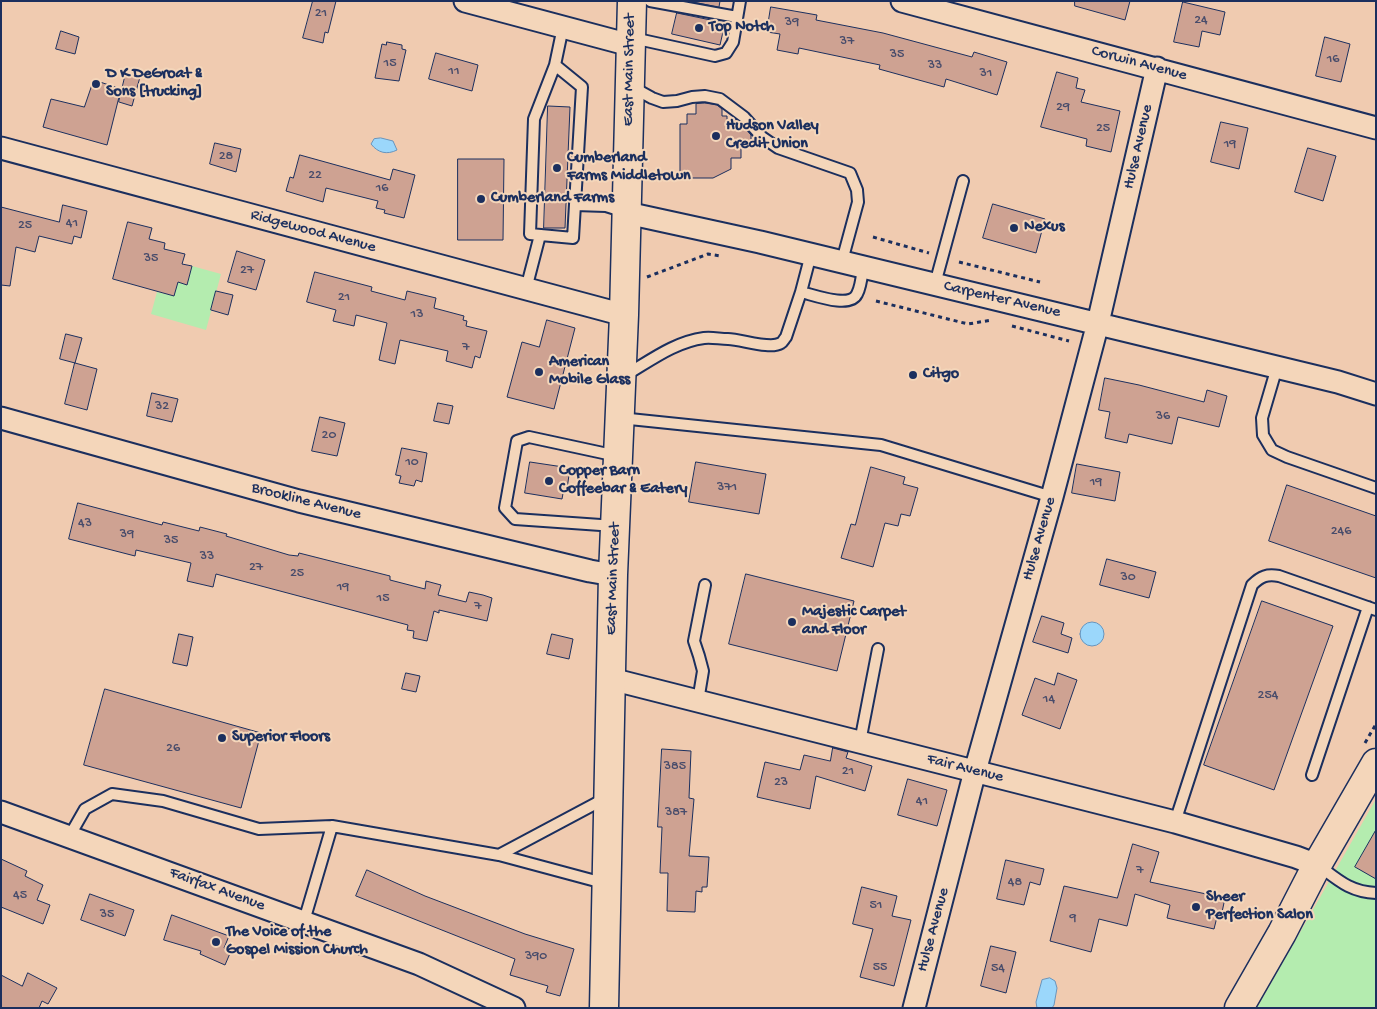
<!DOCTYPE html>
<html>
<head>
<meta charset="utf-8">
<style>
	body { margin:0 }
	#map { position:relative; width:1377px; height:1009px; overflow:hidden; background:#f0cbb0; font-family:"Gochi Hand",sans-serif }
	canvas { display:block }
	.frame { position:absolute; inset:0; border:2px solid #1b2f5e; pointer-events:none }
</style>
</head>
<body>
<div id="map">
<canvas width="1377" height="1009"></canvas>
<div class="frame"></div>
</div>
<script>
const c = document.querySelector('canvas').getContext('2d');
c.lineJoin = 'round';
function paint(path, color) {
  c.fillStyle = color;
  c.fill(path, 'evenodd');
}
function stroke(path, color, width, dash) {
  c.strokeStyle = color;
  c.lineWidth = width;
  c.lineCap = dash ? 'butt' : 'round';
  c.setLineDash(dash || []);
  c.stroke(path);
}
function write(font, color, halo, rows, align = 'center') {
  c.font = font + ' "Gochi Hand",sans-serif';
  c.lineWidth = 4;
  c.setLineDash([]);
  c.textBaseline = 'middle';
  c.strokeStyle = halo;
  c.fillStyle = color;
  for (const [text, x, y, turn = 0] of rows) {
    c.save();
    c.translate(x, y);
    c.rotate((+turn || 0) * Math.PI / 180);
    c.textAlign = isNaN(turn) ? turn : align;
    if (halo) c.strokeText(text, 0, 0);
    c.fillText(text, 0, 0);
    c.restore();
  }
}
paint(new Path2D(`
	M192 266 221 274 206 330 151 314 157 292 174 296 178 282 187 285Z
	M1376 799V1008H1257Z`), '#b4ecaf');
const water = new Path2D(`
	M381 138 393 141 397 150C387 155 378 153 371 144L374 139Z
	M1080 634a12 12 0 1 1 24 0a12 12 0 1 1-24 0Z
	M1050 978 1055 981 1057 988 1054 1005 1052 1008H1037L1036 1002 1042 980Z`);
paint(water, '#9bd7fb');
stroke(water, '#6894bc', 1);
const building = new Path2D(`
	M313 1H336L328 33 325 32 323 43 303 38Z
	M689 1H720L719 7Z
	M1075 1H1130L1125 20 1075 6Z
	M1183 2 1225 12 1220 35 1202 31 1199 47 1174 42Z
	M771 7 817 15 816 20 883 33 972 57 974 52 1007 62 997 95 946 79 944 87 879 69 880 65 799 48 798 54 777 50 780 34 767 32Z
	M677 13 725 23 720 45 672 34Z
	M61 31 79 37 75 54 56 49Z
	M1325 37 1350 44 1341 82 1316 76Z
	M387 42 402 45V49L406 50 399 81 375 78 382 44 386 45Z
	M436 53 478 65 472 91 429 79Z
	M1057 72 1078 78 1076 88 1085 90 1081 102 1120 111 1111 152 1086 146 1087 139 1041 127Z
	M126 73 140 77 132 106 119 102Z
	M94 80 121 89 107 145 43 127 51 99 84 107Z
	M705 103 717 105 722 109V116H727V120L736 119 739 122 743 128H745L751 135V144H741V158H731V169L713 178H680V124H687V114H696V104Z
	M548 106 570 107 565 228H544Z
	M1221 122 1248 128 1239 169 1211 162Z
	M215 143 241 149 236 172 210 164Z
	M1308 148 1336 156 1323 201 1295 192Z
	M300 155 390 180 393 169 415 175 404 218 384 213 385 210 376 208 378 201 326 188 323 202 286 191 290 177 293 178Z
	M458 159H504L503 240H458Z
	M993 204 1045 219 1036 253 983 238Z
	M63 205 87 211 81 238 74 236 72 244 39 236 35 252 16 247 10 286 1 285V207L59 222Z
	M128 222 152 228 149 239 165 243 164 249 185 254 182 264 192 266 187 285 178 282 174 296 113 279Z
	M237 251 265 260 256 290 228 282Z
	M315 272 372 287 371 291 405 300 407 291 436 298 434 308 464 316 463 320 467 321 466 326 487 331 480 358 475 356 472 368 446 361 448 351 400 340 395 364 379 360 387 323 356 315 354 326 333 321 336 310 307 302Z
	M216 291 233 295 228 315 211 310Z
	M547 320 575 328 554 409 507 397 522 342 539 347Z
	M66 334 82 338 75 363 60 359Z
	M75 363 97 369 87 410 65 404Z
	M1105 378 1139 385 1204 402 1207 390 1227 396 1219 427 1178 417 1172 444 1129 434 1127 443 1105 438 1110 412 1099 410Z
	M152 393 178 399 172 422 147 416Z
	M438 403 453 406 449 424 434 421Z
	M320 417 345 423 337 456 312 451Z
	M402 448 427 453 422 482 416 480 414 486 399 483 401 476 396 475Z
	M530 462 570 468 567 489 564 488 562 499 525 493Z
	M696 462 766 474 759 514 689 502Z
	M1077 464 1120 472 1115 501 1072 493Z
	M871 467 905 477 903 484 918 488 910 516 901 514 898 526 885 523 873 567 841 558 851 524 855 525Z
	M1287 485 1376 516V578L1269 541Z
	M78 503 162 525 163 522 199 531 200 527 227 534 226 536 289 555 298 556 299 553 390 576V580L425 589 426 581 441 585 438 595 466 602 469 592 483 595 492 598 487 621 439 610V613L434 611 427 641 413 638 414 631 407 630 408 625 216 574 213 587 187 581 191 563 136 550 135 556 69 539Z
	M1107 559 1156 572 1149 598 1100 585Z
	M746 574 854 601 837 671 729 644Z
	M1262 601 1333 626 1274 790 1204 765Z
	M1042 616 1064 623 1061 634 1072 638 1068 653 1033 642Z
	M179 634 193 637 187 666 173 663Z
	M552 634 573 639 569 659 547 654Z
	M406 673 420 676 416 692 402 689Z
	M1058 673 1077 680 1060 729 1022 715 1035 678 1054 685Z
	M105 689 261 733 241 808 84 765Z
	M833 748 848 752 846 758 872 766 865 791 816 776 810 809 757 797 765 762 800 770 804 755 830 761Z
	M662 749 691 751 689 798 694 799 689 856 709 857 707 887H702V892L696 891 695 912 667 911 668 873H660L662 827H658Z
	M908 779 947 790 937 826 898 815Z
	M1376 830V879L1355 867Z
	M1133 844 1159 852 1150 882 1225 898 1221 917H1217L1214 929 1167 918 1170 905 1135 894 1127 926 1099 919 1091 952 1050 941 1064 886 1117 898Z
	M1 859 27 871 25 876 43 885 37 900 50 905 43 924 1 907Z
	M1006 860 1044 869 1040 885 1030 882 1024 905 997 899Z
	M367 870 425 896 525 934 574 949 560 996 546 992 548 986 510 975 515 959 356 896Z
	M862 887 897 896 892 916 911 920 894 986 860 977 873 929 853 924Z
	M90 894 134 910 125 936 81 920Z
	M172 915 229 936 224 948 231 951 225 965 200 954 201 951 164 940Z
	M991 946 1016 952 1006 993 981 986Z
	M28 973 57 988 48 1004 42 1001 39 1008H1V975L22 986Z`);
paint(building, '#cea292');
stroke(building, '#1b2f5e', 1);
const lane = new Path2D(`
	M650 1 737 17
	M633 38 715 56 726 53 733 42 740 1
	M555 65 534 119 530 234 573 238 582 87 555 65 563 27
	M632 87 652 98 663 102 677 101 692 97 705 96 720 99 744 117 762 137 778 148 850 173 857 190 858 202 842 261
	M575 205 606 206 625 212
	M935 284 963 181
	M526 289 540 235
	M801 292 811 254
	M1277 367 1262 418 1263 435 1272 450 1287 457 1376 488
	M624 376C650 361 674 342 704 338 712 337 720 339 728 339 741 339 770 350 781 343 783 342 784 339 786 337L801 292C814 295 850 309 857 294 861 287 862 275 863 267
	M620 418 881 445 1052 497
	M615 526 515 519 505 508 517 441 529 437 617 456
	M698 701 703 671 699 656 694 641 705 585
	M860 742 878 649
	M1312 775 1368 607
	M1175 822 1252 585C1261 576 1267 574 1279 576L1376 610
	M69 837 85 809 112 794 163 801 259 829 332 826
	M499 855 607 884
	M1318 865C1338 880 1350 892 1376 893
	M304 921 332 826 499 855 606 798`);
const street = new Path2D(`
	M465 1 630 45
	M902 1 1376 128
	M1 148 624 315
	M627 213 760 242 1338 382 1376 394
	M1 418 299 501 590 571 613 575
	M611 679 1175 822 1296 857 1317 865
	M1 812 419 964 514 1008
	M914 1008 975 771 1052 497 1098 323 1157 68`);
const secondary = new Path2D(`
	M604 1008 613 575 624 315 632 1
	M1239 1008 1282 933 1317 865 1376 763`);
stroke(lane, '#1b2f5e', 14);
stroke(street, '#1b2f5e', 25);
stroke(secondary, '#1b2f5e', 31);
stroke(new Path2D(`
	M873 237 929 253
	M959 262 1040 282
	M647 277 708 254 721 256
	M876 301 968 324 992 320
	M1012 326 1069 341
	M1365 743 1376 724`), '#1b2f5e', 3, [4, 4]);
stroke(lane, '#f4d6ba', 10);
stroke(street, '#f4d6ba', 21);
stroke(secondary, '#f4d6ba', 28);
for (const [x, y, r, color] of [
	[699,28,5,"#1b2f5e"],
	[96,84,5,"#1b2f5e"],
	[716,136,5,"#1b2f5e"],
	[557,168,5,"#1b2f5e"],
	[481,199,5,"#1b2f5e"],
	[1014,228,5,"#1b2f5e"],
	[539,372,5,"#1b2f5e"],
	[913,375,5,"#1b2f5e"],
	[549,481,5,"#1b2f5e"],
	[792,622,5,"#1b2f5e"],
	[222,738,5,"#1b2f5e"],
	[1196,907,5,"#1b2f5e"],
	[216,942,5,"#1b2f5e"]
]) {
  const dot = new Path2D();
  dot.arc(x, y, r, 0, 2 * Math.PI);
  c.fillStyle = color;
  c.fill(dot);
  stroke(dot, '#f4d6ba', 2);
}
write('14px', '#484c6b', null, [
	["21",321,14],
	["24",1201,21],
	["39",792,23],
	["37",847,42],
	["35",897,55],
	["16",1333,60],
	["15",390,64],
	["33",935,66],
	["11",454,72],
	["31",986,74],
	["29",1063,108],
	["25",1103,129],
	["19",1230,145],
	["28",226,157],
	["22",315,176],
	["16",382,189],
	["41",72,224],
	["25",25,226],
	["35",151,259],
	["27",247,271],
	["21",344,298],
	["13",417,315],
	["7",466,348],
	["32",162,407],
	["36",1163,417],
	["20",329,436],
	["10",412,463],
	["19",1096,483],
	["371",727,488],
	["43",85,524],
	["246",1341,532],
	["39",127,535],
	["35",171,541],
	["33",207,557],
	["27",256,568],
	["25",297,574],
	["30",1128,578],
	["19",343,588],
	["15",383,599],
	["7",478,607],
	["254",1268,696],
	["14",1049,700],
	["26",173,749],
	["385",675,767],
	["21",848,772],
	["23",781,783],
	["41",922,802],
	["387",676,813],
	["7",1140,871],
	["48",1015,883],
	["45",20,896],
	["51",876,906],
	["35",107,915],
	["9",1073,919],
	["390",536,957],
	["55",880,968],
	["54",998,969]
]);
write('bold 16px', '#1b2f5e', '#f4d6ba', [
	["Top Notch",709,28],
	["D K DeGroat &",106,75],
	["Sons [trucking]",106,93],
	["Hudson Valley",726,127],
	["Credit Union",726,145],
	["Cumberland",567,159],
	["Farms Middletown",567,177],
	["Cumberland Farms",491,199],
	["Nexus",1024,228],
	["American",549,363],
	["Mobile Glass",549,381],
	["Citgo",923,375],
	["Copper Barn",559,472],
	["Coffeebar & Eatery",559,490],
	["Majestic Carpet",802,613],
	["and Floor",802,631],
	["Superior Floors",232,738],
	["Sheer",1206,898],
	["Perfection Salon",1206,916],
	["The Voice of the",226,933],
	["Gospel Mission Church",226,951]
], 'left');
write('16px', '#1b2f5e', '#f4d6ba', [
	["Corwin Avenue",1139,64,15],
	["East Main Street",630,70,-89],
	["Hulse Avenue",1139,147,-77],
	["Ridgewood Avenue",313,232,15],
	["Carpenter Avenue",1002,300,13],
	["Brookline Avenue",306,502,14],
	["Hulse Avenue",1040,539,-74],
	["East Main Street",614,579,-88],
	["Fair Avenue",965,769,14],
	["Fairfax Avenue",217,890,20],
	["Hulse Avenue",934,930,-75]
]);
</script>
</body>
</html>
